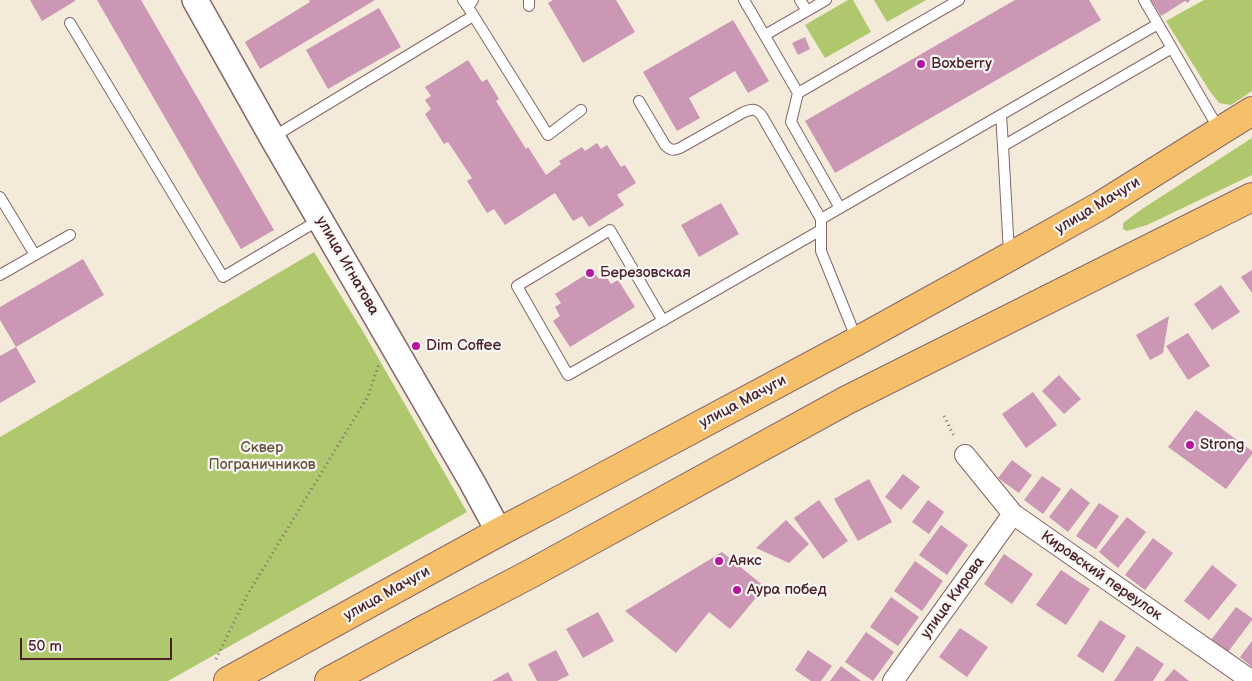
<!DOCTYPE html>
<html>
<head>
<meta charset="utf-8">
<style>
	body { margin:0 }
	#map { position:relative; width:1252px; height:681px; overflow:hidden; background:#f3ead9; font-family:"Balsamiq Sans",sans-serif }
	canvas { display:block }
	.scale { position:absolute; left:20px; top:638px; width:152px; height:22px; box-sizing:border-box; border:2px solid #4a1f2b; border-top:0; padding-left:6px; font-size:15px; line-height:18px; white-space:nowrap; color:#4a1f2b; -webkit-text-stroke:4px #f6f6f2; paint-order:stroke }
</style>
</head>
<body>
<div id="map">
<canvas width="1252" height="681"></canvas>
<div class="scale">50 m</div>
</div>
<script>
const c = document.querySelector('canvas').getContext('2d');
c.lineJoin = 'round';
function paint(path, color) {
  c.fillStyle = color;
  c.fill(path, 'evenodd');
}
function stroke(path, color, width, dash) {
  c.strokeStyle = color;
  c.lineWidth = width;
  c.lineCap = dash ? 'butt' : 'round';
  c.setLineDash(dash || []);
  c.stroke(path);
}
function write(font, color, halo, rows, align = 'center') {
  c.font = font + ' "Balsamiq Sans",sans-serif';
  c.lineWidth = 4.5;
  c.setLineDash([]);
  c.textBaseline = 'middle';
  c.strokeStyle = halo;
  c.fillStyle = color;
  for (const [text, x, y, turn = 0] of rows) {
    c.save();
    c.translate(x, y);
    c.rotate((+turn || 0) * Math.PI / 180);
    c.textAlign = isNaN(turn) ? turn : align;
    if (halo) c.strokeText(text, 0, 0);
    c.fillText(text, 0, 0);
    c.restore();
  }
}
paint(new Path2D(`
	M848 0H853L871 32 825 58 805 25Z
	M874 0H926L887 22Z
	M1204 0H1252V91L1231 105 1219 103 1209 90 1166 21Z
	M1252 138V175L1147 225 1127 231 1123 229V223L1142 209Z
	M314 252 362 330 467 512 168 681H0V437Z`), '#afc86e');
paint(new Path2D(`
	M30 0H75V1L42 21Z
	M97 0H141L274 230 241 249Z
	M309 0H375L260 69 245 42 310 2Z
	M553 0H616L635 32 583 63 548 3Z
	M1015 0H1089L1101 20 835 173 805 121Z
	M1151 0H1190L1188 3 1185 1 1161 16Z
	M379 8 401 47 328 89 306 50Z
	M733 20 769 81 748 93 735 71 689 98 700 118 677 131 643 72Z
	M805 37 810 49 798 55 792 43Z
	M468 60 482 82 487 79 499 99 496 101 526 149 528 147 546 175 561 164 559 161 582 147 585 151 597 143 601 149 607 145 621 167 625 165 636 183 617 195 624 205 589 227 582 216 573 221 555 193 505 225 494 209 487 213 467 181 472 178 448 142 444 144 425 114 431 109 425 100 431 96 425 87Z
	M721 203 739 234 699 257 681 225Z
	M83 259 104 295 16 347 0 320V307Z
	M593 270 599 279 605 275 611 284 618 280 635 307 570 347 553 321 560 316 555 307 561 303 555 294Z
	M1252 270V293L1241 277Z
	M1221 285 1240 312 1212 330 1194 304Z
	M1169 316 1163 353 1150 360 1136 335Z
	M1188 333 1210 366 1188 380 1166 346Z
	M16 347 36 382 0 403V356Z
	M1059 375 1081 399 1064 414 1042 391Z
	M1033 392 1057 425 1026 448 1002 414Z
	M1196 410 1252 451V454L1226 489 1168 447Z
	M1012 460 1032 475 1019 493 998 478Z
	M903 474 920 487 901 510 885 497Z
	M1042 476 1061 489 1043 514 1024 500Z
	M869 479 892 522 858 541 834 499Z
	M1071 488 1090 503 1068 532 1049 517Z
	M819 500 848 541 823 559 794 518Z
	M928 500 944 512 929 534 912 522Z
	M1099 503 1119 516 1096 549 1076 536Z
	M1127 517 1146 532 1118 568 1099 552Z
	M786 520 809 544 789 563 756 548Z
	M941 525 968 545 947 575 919 555Z
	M1153 538 1173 553 1145 590 1125 575Z
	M722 552 765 587 730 629 709 612 676 653 625 611Z
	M1004 554 1033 574 1012 604 984 584Z
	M915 561 943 581 922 611 894 591Z
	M1212 565 1237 585 1209 620 1184 601Z
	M1061 570 1090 589 1066 625 1036 605Z
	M891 597 919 617 898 646 870 627Z
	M1236 607 1252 618V620L1228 652 1211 640Z
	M598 612 614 641 583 658 566 629Z
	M1100 620 1126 636 1103 673 1077 656Z
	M960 628 988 647 967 677 939 657Z
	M866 632 894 652 873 681 845 662Z
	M1252 641V667L1240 657Z
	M1137 646 1164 664 1153 681H1114Z
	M556 650 569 675 557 681H537L528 664Z
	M808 650 832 666 821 681H811L795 670Z
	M841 666 861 681H830Z
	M1174 669 1189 681H1164Z
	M508 672 513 681H492Z`), '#cc96b5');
const service = new Path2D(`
	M463 0 468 7 473 0
	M744 0 798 93 791 122 795 129 840 208
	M800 0 807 11
	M1144 0 1220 131
	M529 6V0
	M468 7 548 135 581 110
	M70 23 223 277 319 220
	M765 35 826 0
	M798 93 959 0
	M639 101 665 145C670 150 673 151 680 148L744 112C752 109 756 108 762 116L821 219
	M1001 115 1003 146
	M273 137 473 16
	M0 197 35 255
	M1009 253 1003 146 1172 48
	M0 275 70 235
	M663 321 610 230 517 286 568 375 821 230
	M857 340 821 251V219L1158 24`);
const minor = new Path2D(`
	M965 455 1013 514 1252 681
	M893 681 1013 514`);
const tertiary = new Path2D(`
	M195 0 272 137 472 482 499 532`);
const primary = new Path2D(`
	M228 681 499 532 560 500 857 341 1009 257 1100 206 1252 111
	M329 681 425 629 530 574 847 400 1252 197`);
stroke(service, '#856668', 12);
stroke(minor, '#856668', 22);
stroke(tertiary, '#856668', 28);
stroke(primary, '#856668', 30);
stroke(new Path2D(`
	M944 416 955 438
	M216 659 246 597 368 396 379 364`), '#856668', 3, [1, 4]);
stroke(service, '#fff', 10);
stroke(minor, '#fff', 20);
stroke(tertiary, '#fff', 25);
stroke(primary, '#f6c06b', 28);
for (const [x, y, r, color] of [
	[921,64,5,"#b5179e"],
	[590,273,5,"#b5179e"],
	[416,346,5,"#b5179e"],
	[1190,445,5,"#b5179e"],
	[719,561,5,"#b5179e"],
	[737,590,5,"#b5179e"]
]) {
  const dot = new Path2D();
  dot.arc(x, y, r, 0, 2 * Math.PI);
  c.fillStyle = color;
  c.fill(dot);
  stroke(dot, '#f6f6f2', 2);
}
write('15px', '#4a1f2b', '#f6f6f2', [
	["Boxberry",931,64],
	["Березовская",600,273],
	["Dim Coffee",426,346],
	["Strong",1200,445],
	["Аякс",729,561],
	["Аура побед",747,590]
], 'left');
write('15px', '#4a1f2b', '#f6f6f2', [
	["улица Мачуги",1098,206,-31],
	["улица Игнатова",347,266,60],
	["улица Мачуги",743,402,-28],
	["Кировский переулок",1101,576,35],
	["улица Мачуги",387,594,-29],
	["улица Кирова",953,598,-54]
]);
write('15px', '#68523f', '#f6f6f2', [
	["Сквер",262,448],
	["Пограничников",262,465]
]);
</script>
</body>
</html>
